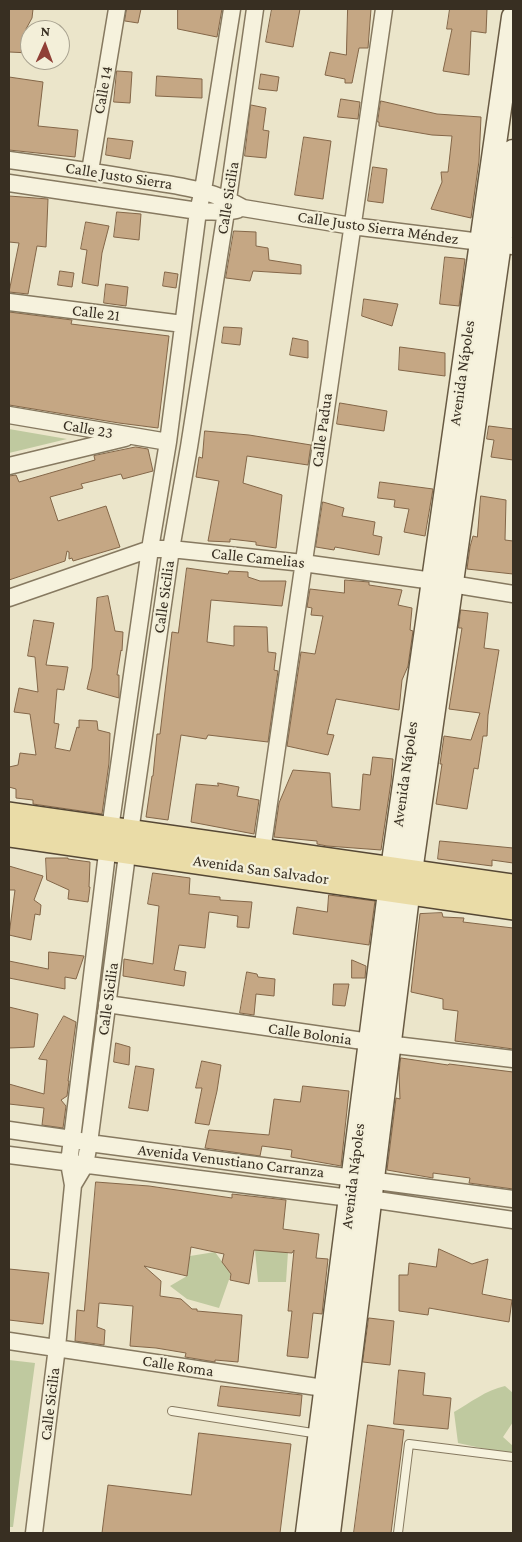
<!DOCTYPE html>
<html>
<head>
<meta charset="utf-8">
<style>
	body { margin:0 }
	#map { position:relative; width:522px; height:1542px; overflow:hidden; background:#ebe5ca; font-family:"Crimson Pro",serif }
	canvas { display:block }
	.frame { position:absolute; inset:0; border:10px solid #382f22; pointer-events:none }
	.north { position:absolute; left:20px; top:20px; width:50px; height:50px; box-sizing:border-box; background:#f3efd9; border:1px solid #a8a290; border-radius:50%; rotate:2deg; font-size:14px; font-weight:700; line-height:20px; text-align:center; color:#382f22 }
	.north::after { content:''; display:block; margin:auto; width:18px; height:22px; background:#903f36; clip-path:polygon(50% 0,100% 100%,50% 72%,0 100%) }
</style>
</head>
<body>
<div id="map">
<canvas width="522" height="1542"></canvas>
<div class="frame"></div>
<div class="north">N</div>
</div>
<script>
const c = document.querySelector('canvas').getContext('2d');
c.lineJoin = 'round';
function paint(path, color) {
  c.fillStyle = color;
  c.fill(path, 'evenodd');
}
function stroke(path, color, width, dash) {
  c.strokeStyle = color;
  c.lineWidth = width;
  c.lineCap = dash ? 'butt' : 'round';
  c.setLineDash(dash || []);
  c.stroke(path);
}
function write(font, color, halo, rows, align = 'center') {
  c.font = font + ' "Crimson Pro",serif';
  c.lineWidth = 4.5;
  c.setLineDash([]);
  c.textBaseline = 'middle';
  c.strokeStyle = halo;
  c.fillStyle = color;
  for (const [text, x, y, turn = 0] of rows) {
    c.save();
    c.translate(x, y);
    c.rotate((+turn || 0) * Math.PI / 180);
    c.textAlign = isNaN(turn) ? turn : align;
    if (halo) c.strokeText(text, 0, 0);
    c.fillText(text, 0, 0);
    c.restore();
  }
}
paint(new Path2D(`
	M9 429 67 439 9 453Z
	M255 1250 288 1252 286 1282H258Z
	M215 1252 231 1274 219 1308 187 1299 170 1286 187 1276 190 1256Z
	M9 1360 35 1363 13 1527H9Z
	M505 1386 513 1393V1422L503 1437 513 1446V1455L458 1443 454 1412C470 1403 486 1390 505 1386Z`), '#bfc99f');
const building = new Path2D(`
	M9 9H33L32 18 26 29 30 36V53L9 52Z
	M127 9H141L138 23 125 21Z
	M178 9H222L217 37 178 29Z
	M272 9H300L293 47 266 42Z
	M348 9H371L368 48H359L352 83H345V79L325 75 330 52 346 55Z
	M450 9H487L486 33 471 31 469 75 443 71 452 29H447Z
	M117 71 132 72 130 103 114 102Z
	M261 74 279 77 277 91 259 89Z
	M157 76 202 79V98L156 96Z
	M9 77 43 82 38 126 78 130 75 157 9 150Z
	M341 99 360 102 358 119 338 117Z
	M381 101 437 114 481 117 479 161 471 218 431 209 442 182 441 172H448L452 136 432 135 379 126V122H378Z
	M251 105 266 108 263 130 269 131 266 158 245 156Z
	M304 137 331 141 323 199 295 195Z
	M108 138 133 141 130 159 106 155Z
	M373 167 387 169 383 203 368 201Z
	M9 196 48 199 46 247 37 246 28 294 9 292 19 243 9 242Z
	M117 212 141 214 139 240 114 237Z
	M86 222 109 226 102 253 98 286 82 283 87 250 81 249Z
	M234 231 256 232V246L268 248 269 260 301 265V274L253 271 250 281 226 278Z
	M445 257 465 259 459 306 440 304Z
	M60 271 74 273 72 287 58 285Z
	M165 272 178 274 176 288 163 286Z
	M106 284 128 287 126 306 104 303Z
	M364 299 398 304 392 326 362 316Z
	M9 312 72 320 71 324 169 336 158 428 119 423 9 405Z
	M224 327 242 328 240 345 222 343Z
	M293 338 308 341V358L290 355Z
	M400 347 445 353V376L399 370Z
	M340 403 387 411 384 431 337 424Z
	M489 426 513 429V460L491 457 494 440 487 439Z
	M205 431 249 435 311 445 308 465 247 456 243 483 282 495 276 548 256 545V542L230 539V542L208 541 219 481 196 477 199 457 202 458Z
	M136 447 148 449 153 471 123 479 121 474 81 484 83 488 50 497 58 521 106 506 120 547 73 561 72 558 69 559V552L67 551 65 561 9 580V476L16 475 19 482 95 460 94 456Z
	M380 482 433 489 425 536 404 532 409 509 394 507 395 500 378 498Z
	M481 496 506 500 505 540 513 541V574L467 569 470 547 473 536 477 537Z
	M323 502 344 508 342 516 375 522 373 535 382 537 379 555 335 547 334 550 316 547Z
	M187 568 228 574 229 571 248 572V577L260 581H286L282 606 211 600 207 642 234 646V626L267 627 268 652 276 653 274 670 278 671 268 742 208 735 206 739 181 735 168 820 146 817 152 776H153L157 734H160L172 632 178 633Z
	M345 580 369 582V585L402 590 398 605 412 608 410 630 413 631 408 666 402 680 399 710 336 699 327 734 334 735 328 755 287 746 301 652 315 654 323 616 311 615 312 608 307 607 310 589 344 593Z
	M108 596 115 631 123 632 122 651 121 650 117 675H119V698L87 689 92 668 97 598Z
	M461 610 488 613 484 648 499 650 488 715 487 736H483L478 769 474 768 467 809 436 804 442 764H440L444 736 471 740 480 713 449 709 462 628H459Z
	M34 620 54 623 46 665 68 667 64 690 57 689 54 723 59 724 55 748 70 751 77 727 79 728V720L97 721 98 730 110 733 109 763 102 814 33 804V800L16 798V789L9 787V767L18 765 20 753 36 755 30 714 14 712 19 688 38 692 35 657 28 656Z
	M373 757 393 759 391 782 381 850 327 846 317 844V841L274 837 279 803 293 770 330 773 332 807 360 810 363 774 370 775Z
	M218 783 239 787 237 796 259 800 254 834 191 822 196 784 218 786Z
	M440 841 513 848V863L492 860V866L438 859Z
	M46 858H68V859L90 862 89 887H90L88 902 68 899 69 890 47 880Z
	M9 866 43 876 34 900 41 905 40 915 35 914 31 940 9 935 15 890H9Z
	M153 873 190 878 189 894 220 897V900L252 902 249 928 237 927 238 916 209 912 205 948 179 945 174 970 186 972 184 986 123 976 124 959 153 964 159 906 148 904Z
	M329 895 375 901 369 945 293 934 297 907 327 912Z
	M442 913 443 917 464 918 463 922 513 928V1049L455 1041 458 1011 443 1009V999L411 992 420 914Z
	M49 952 84 956 76 979 65 977V989L9 978V961L48 969Z
	M352 960 366 966 365 978H352Z
	M247 972 257 974 258 977 275 979 274 996 256 994 254 1015 240 1013Z
	M334 984H349L345 1006 333 1005Z
	M9 1007 38 1014 34 1047 9 1048Z
	M64 1016 76 1022 68 1081H69L67 1096 61 1100 66 1106 63 1128 42 1125 44 1108 9 1104V1084L44 1094 47 1060 39 1059Z
	M116 1043 130 1047 129 1065 114 1062Z
	M401 1058 448 1065 449 1064 513 1072V1189L469 1183 470 1178 433 1173V1178L387 1170 396 1098 400 1099 399 1073Z
	M202 1061 221 1065 217 1091 209 1125 195 1123 202 1088H196Z
	M136 1066 154 1069 148 1111 129 1108Z
	M303 1086 349 1091 341 1166 291 1157 292 1150 262 1146 260 1156 205 1148 209 1130 269 1135 274 1099 300 1102Z
	M96 1182 149 1186 232 1198V1194L286 1200 283 1229 319 1234 316 1258 328 1259 322 1314 313 1313 308 1358 287 1356 292 1311H288L294 1250 292 1253 254 1250 249 1284 230 1280 231 1274 222 1262 224 1254 191 1247 187 1276 144 1266 161 1281 160 1296 181 1299 192 1309H197V1311L242 1315 238 1362 215 1360V1362L185 1357 186 1353 156 1348 130 1346 133 1306 99 1303 97 1327 105 1330 104 1345 75 1341 77 1310 84 1311Z
	M439 1249 472 1264 488 1259 482 1294 512 1300 509 1322 429 1308 428 1315 399 1311V1275H408L409 1263 436 1267Z
	M9 1269 49 1273 43 1324 9 1320Z
	M369 1318 394 1321 390 1365 363 1362Z
	M399 1370 425 1373 423 1395 451 1398 448 1429 394 1424Z
	M221 1386 302 1395 300 1416 218 1406Z
	M368 1425 404 1430 391 1533H354Z
	M199 1433 291 1444 280 1533H102L108 1485 191 1495Z`);
paint(building, '#c5a784');
stroke(building, '#836648', 1);
const service = new Path2D(`
	M172 1411 319 1434
	M398 1533 409 1444 513 1457`);
const minor = new Path2D(`
	M9 160C53 166 97 172 141 180 178 186 211 189 243 208L352 226 513 246
	M90 171 117 9
	M9 183 198 211 226 212 237 210
	M9 302 183 324
	M9 415 168 442
	M9 466 125 438
	M9 598 150 549H171L303 563 433 581 513 594
	M262 851 384 9
	M107 1004 370 1042 513 1059
	M9 1130 72 1139 89 1143 513 1199
	M9 1155 350 1198 370 1199 513 1220
	M73 1185 85 1165 89 1143 130 832 171 549 189 447 228 199 255 9
	M9 1341 337 1390
	M34 1533 57 1347 73 1185 69 1163 110 829 150 549 168 442 198 211 203 190 232 9`);
const secondary = new Path2D(`
	M307 1533 392 869 513 17
	M329 1533 411 872 513 151`);
const primary = new Path2D(`
	M9 815 513 887
	M9 834 513 907`);
stroke(service, '#867960', 10);
stroke(minor, '#867960', 19);
stroke(secondary, '#685a43', 25);
stroke(primary, '#554734', 28);
stroke(service, '#f6f2dd', 8);
stroke(minor, '#f6f2dd', 16);
stroke(secondary, '#f6f2dd', 22);
stroke(primary, '#eadca7', 25);
write('16px', '#382f22', '#f3efd9', [
	["Calle 14",103,90,-80],
	["Calle Justo Sierra",119,176,9],
	["Calle Sicilia",228,198,-81],
	["Calle Justo Sierra Méndez",378,228,8],
	["Calle 21",96,313,7],
	["Avenida Nápoles",462,373,-82],
	["Calle 23",88,429,10],
	["Calle Padua",322,430,-82],
	["Calle Camelias",258,558,6],
	["Calle Sicilia",164,597,-82],
	["Avenida Nápoles",405,774,-82],
	["Avenida San Salvador",261,870,8],
	["Calle Sicilia",108,999,-82],
	["Calle Bolonia",310,1034,8],
	["Avenida Venustiano Carranza",231,1161,7],
	["Avenida Nápoles",353,1176,-83],
	["Calle Roma",178,1366,9],
	["Calle Sicilia",50,1404,-83]
]);
</script>
</body>
</html>
